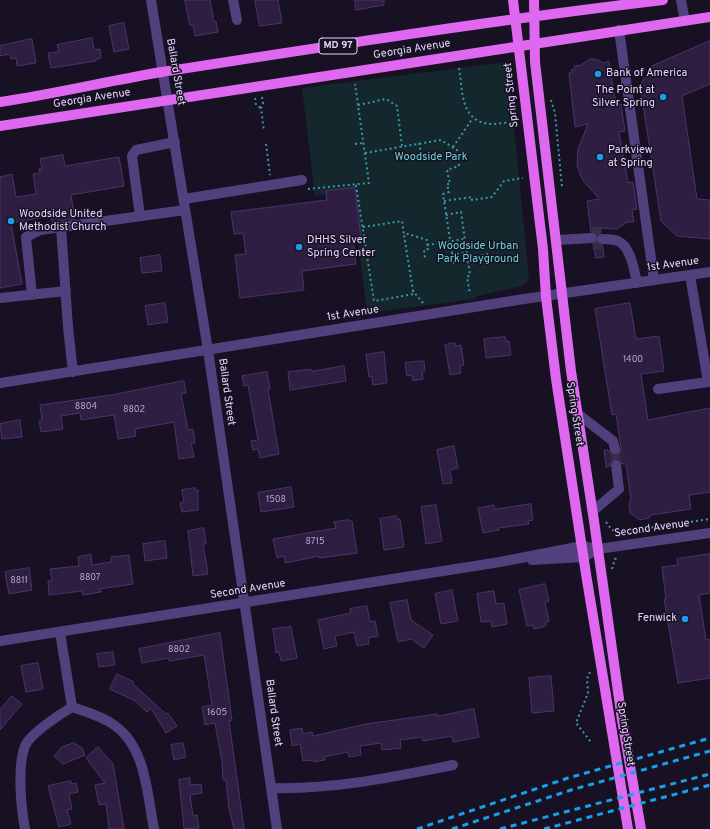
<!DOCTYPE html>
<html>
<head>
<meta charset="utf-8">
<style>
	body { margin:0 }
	canvas { display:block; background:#181023 }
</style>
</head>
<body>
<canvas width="710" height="829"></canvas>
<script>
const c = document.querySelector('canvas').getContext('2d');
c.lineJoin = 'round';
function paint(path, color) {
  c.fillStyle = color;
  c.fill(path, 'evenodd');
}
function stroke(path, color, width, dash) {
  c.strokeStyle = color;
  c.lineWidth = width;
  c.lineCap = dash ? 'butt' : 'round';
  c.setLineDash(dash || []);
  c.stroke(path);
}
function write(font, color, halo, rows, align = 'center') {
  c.font = font + ' Overpass,sans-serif';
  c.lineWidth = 3;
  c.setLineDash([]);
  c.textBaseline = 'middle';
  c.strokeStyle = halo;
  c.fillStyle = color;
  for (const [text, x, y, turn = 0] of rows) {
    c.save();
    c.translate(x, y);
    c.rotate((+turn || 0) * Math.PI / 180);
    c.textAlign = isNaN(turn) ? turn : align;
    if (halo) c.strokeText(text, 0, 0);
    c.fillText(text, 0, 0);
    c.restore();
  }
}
paint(new Path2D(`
	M500 63 505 64 508 69 529 277 527 282 522 286 477 296 475 299 367 313 352 191 315 196 302 88Z`), '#14272c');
const building = new Path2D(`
	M185 0H210L214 22 216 21 218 32 195 36 193 25H190Z
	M255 0H278L282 23 260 26Z
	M355 0H384V5L356 10Z
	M124 23 129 49 114 52 109 26Z
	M92 38 94 50 100 49 101 58 96 59V61L51 68 48 53 59 52 57 45Z
	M32 39 36 63 17 66 16 58 11 59 10 54 0 56V46Z
	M710 41V84L682 96 697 199 710 200V239L677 236 661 221 640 85 652 66Z
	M590 59H596L603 63 609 61 616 105 621 104 625 131 619 132 628 183 633 182 637 209 632 210 634 222H627L617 229 601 228V233L597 235 591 232 587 201 599 199 582 179 577 165 578 149 588 124 575 127 569 73 572 72 571 70 575 69 574 66 581 65Z
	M63 155 65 166 119 157 124 186 71 195 75 219 52 222 51 216 11 223 22 284 0 288V177L12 174 16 197 36 194 33 174 40 173 39 169 42 168 40 159Z
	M355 188 361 238 353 239 356 264 302 271 304 290 240 298 235 255 246 254 243 233 234 234 231 212 327 200 326 191Z
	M597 242 603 246 604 257 596 258 593 244Z
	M160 255 162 271 142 273 140 258Z
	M165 303 168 322 148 325 145 306Z
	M630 303 636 339 659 336 661 349 664 371 641 374 648 420 710 408V492L689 495 691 509 651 515 649 518 640 520 630 513 629 503 631 499 626 464H622L619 459H615L610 462V466L606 467 604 450H608L611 454 616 455 620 453 621 448 616 414 612 415 595 309Z
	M505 337 506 342 509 341 511 355 486 358 484 339Z
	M455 343 456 346 461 345 464 365 460 366 461 373 450 375 445 345Z
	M384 352 387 383 373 385 372 376 369 377 366 355Z
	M420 361H424L425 371 422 372 423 379 413 381 412 375 407 376 405 363Z
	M344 366 346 381 290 390 288 372 311 369 312 371Z
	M267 372 270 389 268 390 279 454 260 458 258 449 253 450 251 441 258 440 248 385 244 386 242 376Z
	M184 381 186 393 181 394 188 430 193 429 195 443H191L194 457 179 459 174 422 135 429 136 436 118 439 114 415 81 420 80 413 61 416 63 429 41 432 39 421H42L40 405 111 395Z
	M20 420 22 437 2 439 0 424Z
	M454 446 458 468 450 470 452 483 443 484 437 450Z
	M291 487 294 507 261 512 258 493Z
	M195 488V490H198V510L182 512 180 503 184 502 182 490Z
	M531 504 533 520 528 521 529 524 498 528 499 530 483 533 478 508 494 505 495 509Z
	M436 505 442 541 426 544 421 507Z
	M396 516 397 519H400L404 547 384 550 380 519Z
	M349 520 350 521H352L357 553 319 558V556L285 563 284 556 277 558 273 539 336 528 334 522Z
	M204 528 206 544H203L208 574 193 576 188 531Z
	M165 541 167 558 145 561 143 544Z
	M710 554V593L699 595 706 640 710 639V678L678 683 664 599H666L662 567 678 565 677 559Z
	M91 555 92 565 111 562V557L129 555 133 584 100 589 101 592 83 595 82 591 49 595 48 581 52 580 50 569 79 566 78 557Z
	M29 568 32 590 9 594 5 572Z
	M545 584 549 601 545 602 549 621 546 622V626L534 629 533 625 527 626 519 590Z
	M452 590 458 621 441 624 435 594Z
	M494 591 496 604 504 603 507 624 492 627 491 621 481 622 477 594Z
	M407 600 411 620 433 635 424 648 411 639 398 642 390 603Z
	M367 606 370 622 375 621 378 636 368 638 369 644 357 646 354 632 335 636 337 646 324 649 318 620 351 613 350 609Z
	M291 627 297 658 281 661 279 652 276 653 273 629Z
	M220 633 232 720 229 721 244 829H234L229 809 226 780H223L222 762 215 723 205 725 202 707 212 705 204 655 169 661V658L142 663 139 649Z
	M113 652 115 665 99 667 97 654Z
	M38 663 43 689 26 692 21 666Z
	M117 674 134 682 133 684 166 714 168 713 177 726 166 733 151 708 147 712 135 701 110 689Z
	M551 676 554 711 532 713 529 678Z
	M12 696 22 704 0 730V710Z
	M474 709 479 737 453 742 452 736 423 741 422 737 400 740 401 748 382 750 381 743 360 746 361 755 349 757 348 752 324 757 325 760 314 762V760L303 761 300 744 292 746 290 730 302 728 303 734 312 732 313 736 366 724 437 714V716Z
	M74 743 82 748 85 755 63 764 54 756 62 747Z
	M183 743 186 757 174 760 171 745Z
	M98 747 113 764 124 829H109L106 804 99 805 95 785 105 783 86 758Z
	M190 778V785L201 784 202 793 190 795 193 816 197 815 199 828 184 829 179 780Z
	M71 781V784L76 783 78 792 69 794 72 809 67 810 71 824 59 827 48 786Z`);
paint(building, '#2e1e42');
stroke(building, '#4b336c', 1);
stroke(new Path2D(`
	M592 232H601
	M593 244 603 245
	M615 449 616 465`), '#362e43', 10, [10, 5]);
stroke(new Path2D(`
	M459 68C463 91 460 123 492 124 500 124 509 122 517 121
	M262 97 263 103 261 108 264 131
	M255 98 256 105 261 108
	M551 100 555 113 562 187
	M358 105 386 99 397 106 402 146
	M419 143 421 154
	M266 144 270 175
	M355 144 363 143
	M453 147 473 118
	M365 153 441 140 457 150 459 166 447 170 450 184H447L449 192 443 194 454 266
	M356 185 374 301 414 294 413 291
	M308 189 369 183 355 84
	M444 201 472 197V200L492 197 504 181 523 178
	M446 215 461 212 470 275 467 277 470 294
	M363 227 402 221 404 235
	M427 245 464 239
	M452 255 467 252
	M467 258 488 254
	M423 303 413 291 404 235 408 234 427 240 428 249 424 250 425 259
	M606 522 612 530 620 532 710 519
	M612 569 615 559 619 558
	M590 672 587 679 588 693 576 723 591 742`), '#3b97aa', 2, [2, 3]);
stroke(new Path2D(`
	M151 0 208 350 277 829
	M233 0 237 20
	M681 0 685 21
	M619 30 654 280
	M184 199 302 180
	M140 216 132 156 136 150 175 142
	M61 227 68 327 73 372
	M602 239C607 239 613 239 618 241 631 247 634 270 637 283
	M557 240 592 238
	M32 295 26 237 40 230 185 210
	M0 298 66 291
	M0 383 524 299 710 272
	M658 389 708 382 690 275
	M578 414 613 441 615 449
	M593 511 619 489 616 465
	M532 560 584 557 598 549 710 533
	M0 641 500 562 582 546 598 549
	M72 707C86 712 102 716 114 725 146 747 147 794 154 829
	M271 788C332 790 393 777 453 765
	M25 829C21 808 17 766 25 746 30 734 60 714 72 707L60 632`), '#51407d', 10);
stroke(new Path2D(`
	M513 0 543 249 546 297 556 379 586 574 628 829
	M534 0 535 62 571 371 594 521 622 720 641 829
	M0 102C54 94 108 81 162 72 329 46 495 20 663 0
	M0 126 710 17`), '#de68f0', 10);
stroke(new Path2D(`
	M417 829 568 778 710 738
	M452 829 571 790 710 751
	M500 829 710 774
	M544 829 710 785`), '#17a0e7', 3, [6, 5]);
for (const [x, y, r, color] of [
	[598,74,4,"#17a0e7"],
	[663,97,4,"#17a0e7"],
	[600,157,4,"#17a0e7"],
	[11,221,4,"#17a0e7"],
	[299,247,4,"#17a0e7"],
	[685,619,4,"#17a0e7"]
]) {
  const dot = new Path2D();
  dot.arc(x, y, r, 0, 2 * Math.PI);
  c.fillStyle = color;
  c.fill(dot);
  stroke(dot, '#181023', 1.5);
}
write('9px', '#b6a8cd', null, [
	["1400",633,360],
	["8804",86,407],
	["8802",134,410],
	["1508",276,500],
	["8715",315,542],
	["8807",90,578],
	["8811",19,581],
	["8802",179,650],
	["1605",217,713]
]);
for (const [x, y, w] of [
	[338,46,38]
]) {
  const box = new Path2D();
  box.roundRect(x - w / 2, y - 8, w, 16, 3);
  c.fillStyle = '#181023';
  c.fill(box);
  stroke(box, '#e3d6fb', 1);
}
write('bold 10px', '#e3d6fb', null, [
	["MD 97",338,46]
]);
write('11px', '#e3d6fb', '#181023', [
	["Georgia Avenue",412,50,-9],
	["Ballard Street",175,72,80],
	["Spring Street",512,95,-96],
	["Georgia Avenue",92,99,-9],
	["1st Avenue",673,265,-8],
	["1st Avenue",353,314,-9],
	["Ballard Street",226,392,82],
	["Spring Street",574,414,81],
	["Second Avenue",652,529,-8],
	["Second Avenue",248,590,-9],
	["Ballard Street",273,713,82],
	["Spring Street",625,734,81]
]);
write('11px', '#e3d6fb', '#181023', [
	["Bank of America",606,74],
	["The Point at",655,91,"right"],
	["Silver Spring",655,104,"right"],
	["Parkview",608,151],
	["at Spring",608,164],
	["Woodside United",19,215],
	["Methodist Church",19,228],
	["DHHS Silver",307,241],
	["Spring Center",307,254],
	["Fenwick",677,619,"right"]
], 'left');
write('11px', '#69d4d3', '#181023', [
	["Woodside Park",431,158],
	["Woodside Urban",478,247],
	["Park Playground",478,260]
]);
</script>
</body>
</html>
